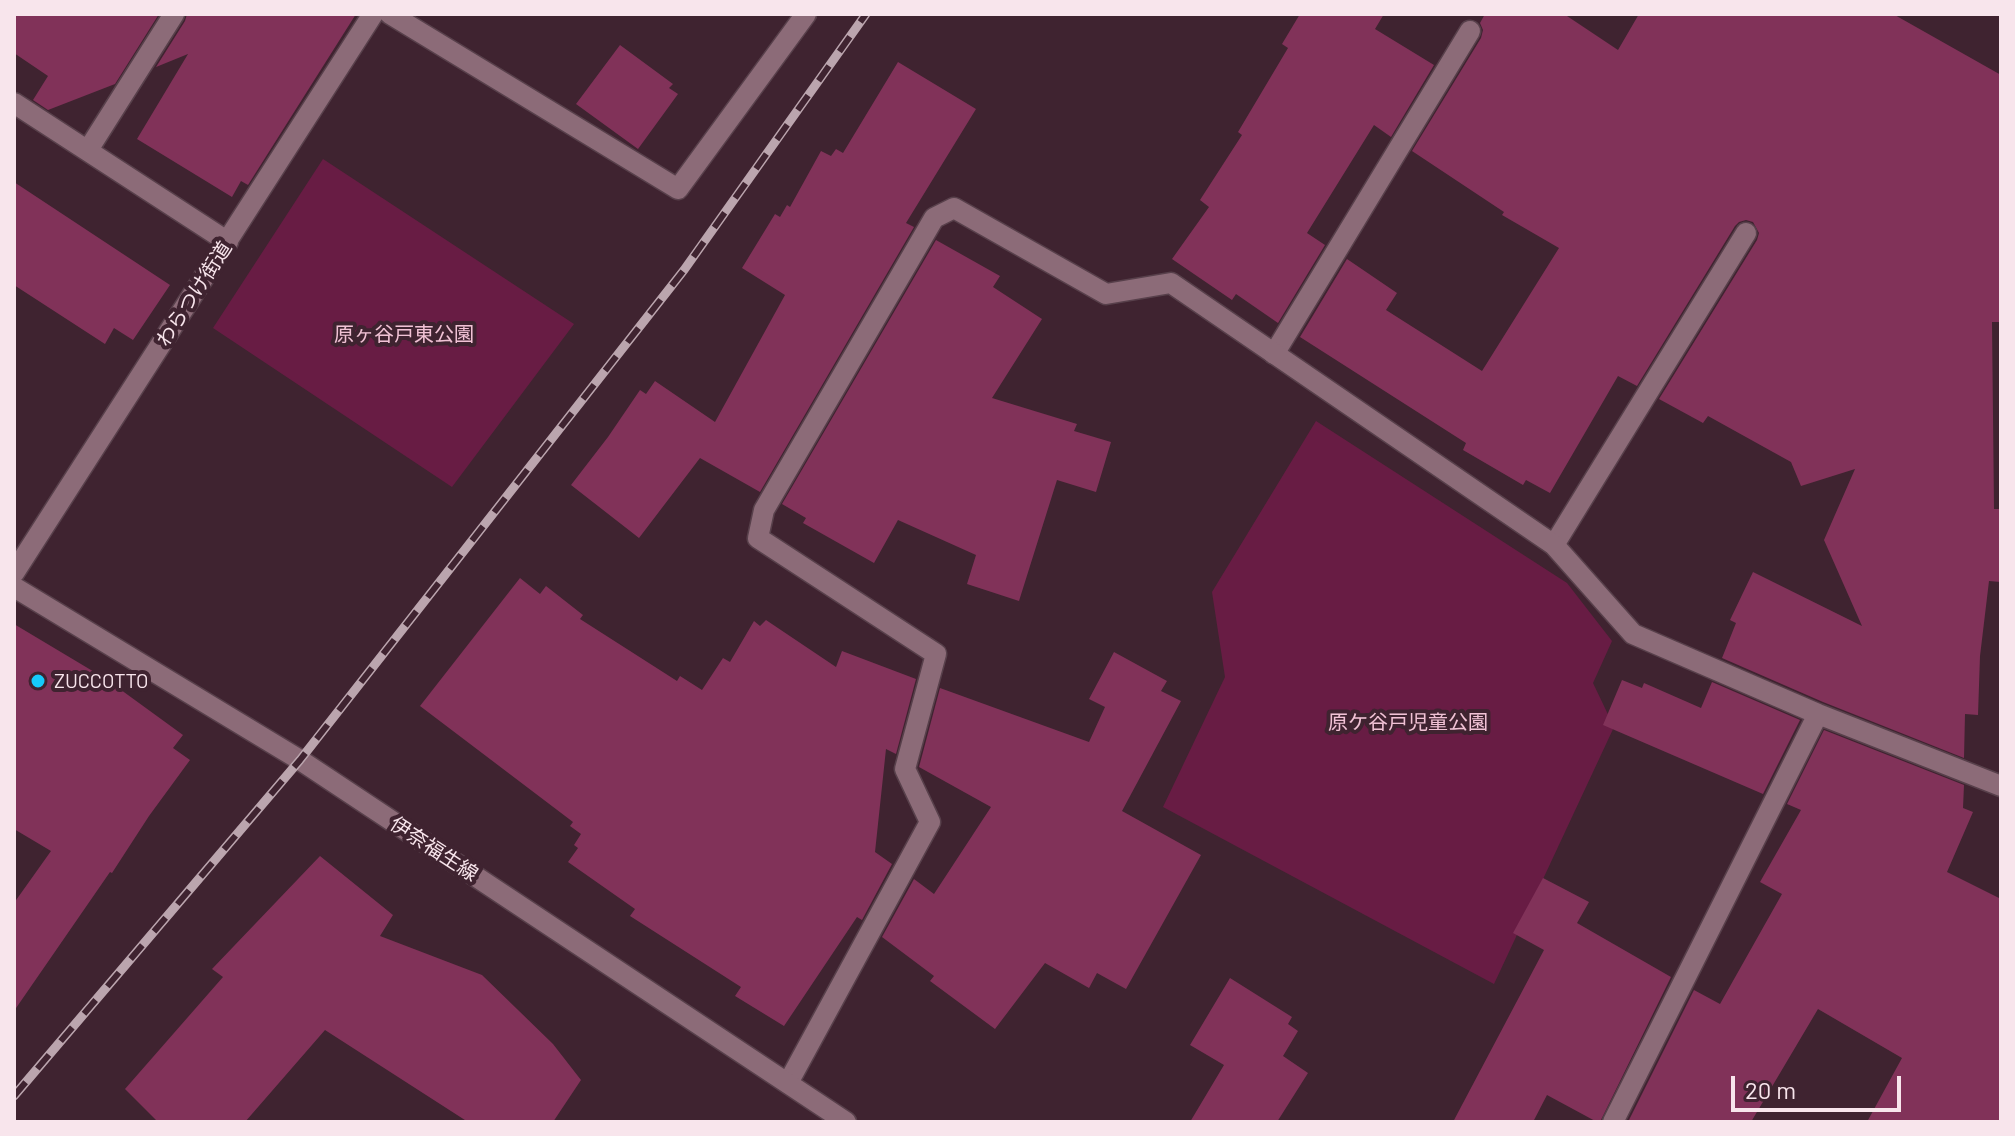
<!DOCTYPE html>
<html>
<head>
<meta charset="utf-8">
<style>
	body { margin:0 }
	#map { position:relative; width:2015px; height:1136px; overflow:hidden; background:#3f2330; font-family:Barlow,sans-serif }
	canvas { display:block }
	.frame { position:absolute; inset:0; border:16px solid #f8e5ec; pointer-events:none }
	.scale { position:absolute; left:1731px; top:1076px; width:170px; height:36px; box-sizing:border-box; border:4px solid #f8e5ec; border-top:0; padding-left:10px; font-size:24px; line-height:28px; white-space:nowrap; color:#f8e5ec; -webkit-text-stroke:6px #3f2330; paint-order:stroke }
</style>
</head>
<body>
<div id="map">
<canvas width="2015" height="1136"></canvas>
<div class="frame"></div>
<div class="scale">20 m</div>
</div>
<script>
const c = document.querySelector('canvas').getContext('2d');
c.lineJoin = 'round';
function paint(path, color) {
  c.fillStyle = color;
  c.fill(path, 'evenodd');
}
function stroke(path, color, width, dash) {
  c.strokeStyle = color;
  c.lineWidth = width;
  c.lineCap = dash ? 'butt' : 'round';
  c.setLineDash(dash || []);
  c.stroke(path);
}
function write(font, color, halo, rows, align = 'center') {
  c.font = font + ' Barlow,"Noto Sans JP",sans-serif';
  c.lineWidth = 8;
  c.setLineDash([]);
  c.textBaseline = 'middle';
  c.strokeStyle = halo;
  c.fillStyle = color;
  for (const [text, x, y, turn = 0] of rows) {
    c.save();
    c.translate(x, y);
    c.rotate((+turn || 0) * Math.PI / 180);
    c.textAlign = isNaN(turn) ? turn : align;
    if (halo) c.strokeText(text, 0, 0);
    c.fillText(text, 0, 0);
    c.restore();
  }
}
paint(new Path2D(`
	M323 159 574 324 452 487 213 328Z
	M1316 421 1567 583 1612 641 1593 683 1614 727 1494 984 1163 807 1225 677 1212 592Z`), '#681c44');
paint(new Path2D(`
	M14 14H159L115 84 48 110 33 100 48 76 14 53Z
	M187 14H356L248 185 241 181 232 197 137 139 188 54 156 67 185 21Z
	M1300 14H1384L1375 29 1434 65 1391 137 1374 125 1307 233 1325 245 1278 323 1236 294 1232 300 1172 259 1209 207 1200 200 1242 135 1238 132 1288 48 1282 44Z
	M1485 14H1564L1618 50 1639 14H1893L2001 75V322H1992L1994 509H2001V582L1989 581 1980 656 1978 715 1965 714 1964 758 1823 702 1722 658 1736 623 1730 620 1753 572 1862 626 1824 540 1855 469 1801 486 1791 462 1708 416 1703 423 1659 399 1757 240 1759 233 1753 222 1746 220 1739 222 1735 226 1637 386 1618 376 1550 493 1526 480 1523 485 1463 450 1466 443 1300 337 1347 259 1397 293 1386 310 1482 371 1559 248 1502 215 1504 212 1412 151 1481 38 1483 30 1480 23Z
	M620 45 673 84 669 88 678 94 638 149 576 104Z
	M898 62 976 109 906 223 914 227 760 492 700 458 639 538 571 485 608 437 640 390 646 394 655 381 715 422 785 295 742 268 775 214 780 217 787 205 790 207 821 151 831 156 836 149 843 153Z
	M14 182 170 285 133 340 114 328 105 344 14 285Z
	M936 240 1000 276 993 287 1042 319 992 398 1077 424 1074 431 1111 442 1096 492 1057 480 1019 601 967 584 976 555 898 520 874 563 803 523 806 518 782 504Z
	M520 578 540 594 546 586 583 615 580 619 677 681 680 676 702 690 723 658 730 662 754 621 760 626 766 620 836 667 842 651 916 679 896 754 886 749 875 852 892 864 862 920 857 917 784 1026 735 996 741 987 630 916 635 909 568 862 578 848 574 845 581 834 570 826 573 822 420 706Z
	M14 624 106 679 183 735 173 748 190 760 149 816 112 873 110 872 14 1011V903L51 851 14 829Z
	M1114 652 1167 681 1161 691 1181 701 1122 811 1201 855 1126 989 1097 973 1089 988 1045 963 995 1029 930 981 934 976 882 937 914 879 934 894 991 807 919 767 940 688 1089 742 1105 707 1089 699Z
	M1622 680 1642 688 1644 683 1701 708 1712 682 1800 720 1763 794 1603 725Z
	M1824 730 1964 785 1963 808 1973 812 1947 872 2001 899V1122H1867L1902 1058 1818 1009 1751 1122H1628L1694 990 1720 1004 1782 894 1760 882 1801 810 1787 804Z
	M320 856 393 915 380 936 482 975 553 1044 581 1080 553 1122H468L325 1030 245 1122H158L125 1089 223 977 212 969Z
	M1543 878 1589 902 1577 923 1671 977 1600 1122H1597L1547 1095 1533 1122H1453L1544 950 1513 933Z
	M1230 978 1292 1017 1288 1024 1298 1031 1283 1056 1308 1073 1277 1122H1190L1224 1065 1190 1045Z`), '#813259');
const service = new Path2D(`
	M1274 354 1470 31
	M1554 545 1746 233`);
const minor = new Path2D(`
	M390 14 678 189 806 14
	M14 103 228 242
	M88 150 174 14
	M14 573 373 14
	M788 1083 930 822 905 769 936 654 758 538 764 510 934 218 954 208 1106 294 1171 283 1554 545 1633 634 1818 714 2001 786
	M1613 1122 1818 714`);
const secondary = new Path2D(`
	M14 587 300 760 846 1122`);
stroke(service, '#58404b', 23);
stroke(minor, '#58404b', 23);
stroke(secondary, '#58404b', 23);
stroke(service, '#8c6b78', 20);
stroke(minor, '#8c6b78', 20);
stroke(secondary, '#8c6b78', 20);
const rail = new Path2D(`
	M14 1096 300 760 684 270 866 14`);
stroke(rail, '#bba5ae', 9);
stroke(rail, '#3f2330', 6, [18]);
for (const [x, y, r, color] of [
	[38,681,8,"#16cafb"]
]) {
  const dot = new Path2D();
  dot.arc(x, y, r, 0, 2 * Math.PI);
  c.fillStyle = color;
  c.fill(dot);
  stroke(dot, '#3f2330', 3);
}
write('20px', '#f8e5ec', '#3f2330', [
	["わらつけ街道",194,294,-57],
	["伊奈福生線",434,849,33]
]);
write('20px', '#f1c2d5', '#3f2330', [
	["原ヶ谷戸東公園",404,334],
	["原ケ谷戸児童公園",1408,722]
]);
write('20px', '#f8e5ec', '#3f2330', [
	["ZUCCOTTO",54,681]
], 'left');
</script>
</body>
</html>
